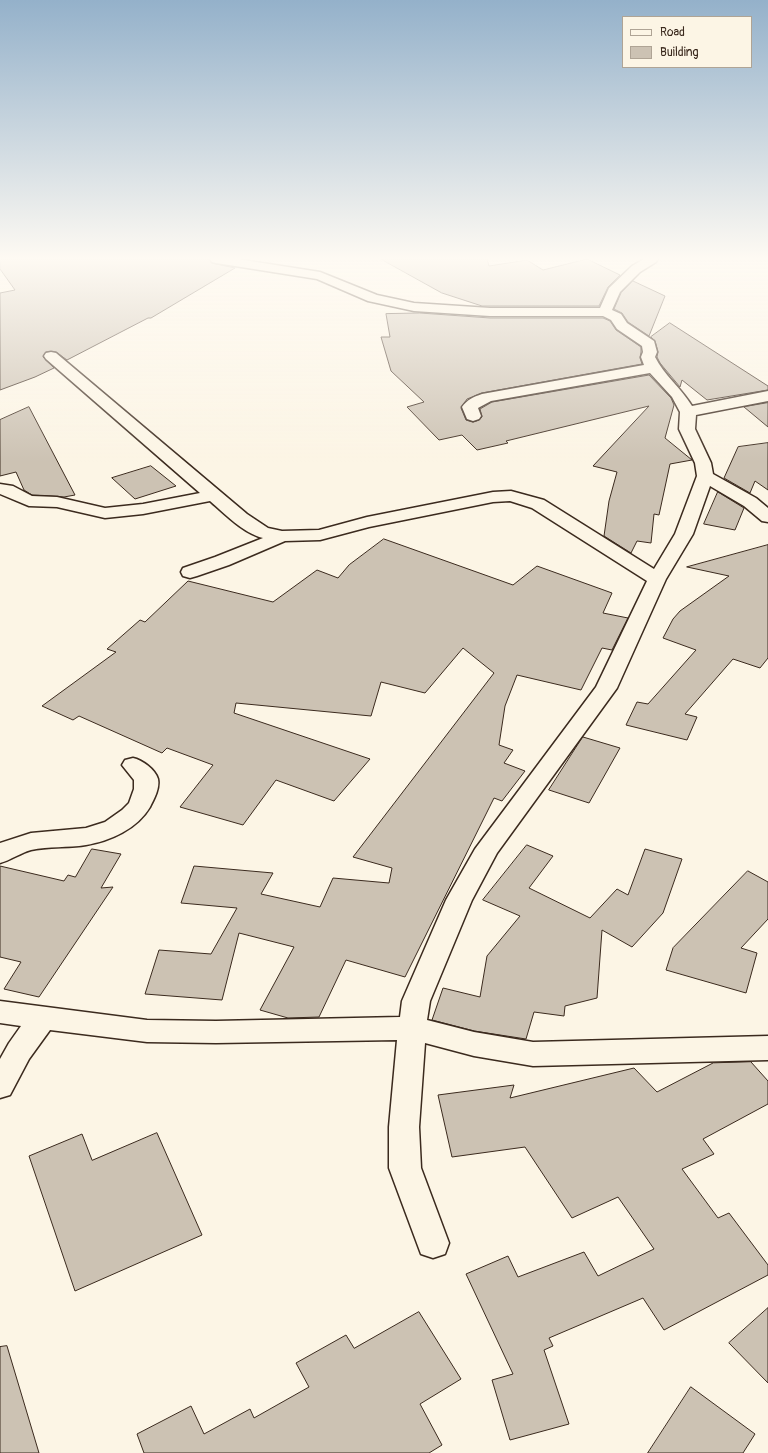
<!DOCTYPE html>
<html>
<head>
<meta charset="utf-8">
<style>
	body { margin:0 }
	#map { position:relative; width:768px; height:1453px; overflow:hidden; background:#fcf5e5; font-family:Pangolin,sans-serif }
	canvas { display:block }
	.legend { position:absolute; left:622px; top:16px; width:130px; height:52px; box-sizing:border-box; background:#fcf5e5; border:1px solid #afa495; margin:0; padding:5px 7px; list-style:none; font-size:12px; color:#3b2a1e }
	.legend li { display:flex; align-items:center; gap:8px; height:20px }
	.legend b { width:20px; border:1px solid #afa495 }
</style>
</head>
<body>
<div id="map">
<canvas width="768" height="1453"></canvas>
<ul class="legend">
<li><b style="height:5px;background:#fcf5e5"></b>Road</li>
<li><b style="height:11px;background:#ccc2b3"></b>Building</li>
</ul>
</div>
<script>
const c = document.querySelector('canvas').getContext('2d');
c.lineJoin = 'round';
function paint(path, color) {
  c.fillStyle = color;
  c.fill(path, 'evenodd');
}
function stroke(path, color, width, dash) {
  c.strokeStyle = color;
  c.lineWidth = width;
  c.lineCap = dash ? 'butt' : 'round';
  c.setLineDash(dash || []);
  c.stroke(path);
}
const building = new Path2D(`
	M0 259H209L212 263 235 268 151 318H148L67 360 56 352H46L43 357 54 368 35 377 0 390V293L15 290 0 269Z
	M381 259H487L489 266 527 260 543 270 587 259 620 275 608 287 599 306H482L442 293Z
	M633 281 665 296 649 336 628 322 622 313 614 309 621 293Z
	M420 313 490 318H603L610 321 616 330 641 347V352L640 358 642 364 482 393 467 399 461 408 466 420 473 422 479 420 482 417 480 409 492 402 649 375 671 398 674 405 665 438 692 460 670 464 659 515 654 514 651 543 637 541 631 553 604 536 609 501 617 472 593 466 649 406 506 441 508 443 477 450 462 435 439 440 407 407 424 402 391 371 381 337H390L386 314Z
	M670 323 768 386V390L707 400 682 380 680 387 660 363 657 357 658 352 655 341 651 337Z
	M768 403V427L744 407Z
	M29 407 75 495 64 497 32 495 24 490 16 472 0 476V420Z
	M768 443V490L755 481 750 493 724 478 738 447Z
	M151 466 176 486 135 499 112 478Z
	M718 492 744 508 735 530 704 524Z
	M384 539 513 585 537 566 612 593 603 613 628 618 612 650 602 648 581 690 517 675 505 706 499 745 513 750 504 763 525 771 502 801 494 798 405 977 346 960 319 1017 288 1018 260 1010 294 947 239 933 222 1000 145 994 159 950 211 954 237 908 181 903 194 866 273 873 261 894 320 907 333 878 389 883 392 868 353 857 494 673 463 648 425 693 381 682 371 716 236 703 234 713 370 759 334 801 276 780 243 825 180 807 213 765 167 748 162 753 79 716 73 720 42 706 116 652 107 649 140 620 145 622 188 581 273 602 317 570 338 578 349 565Z
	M768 545V658L760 668 733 659 685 714 697 717 687 740 626 725 637 702 648 704 696 650 663 638 673 619 680 611 729 576 687 567Z
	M583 737 620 748 589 803 549 790Z
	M527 845 553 856 529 888 590 918 617 889 628 895 645 849 682 859 663 913 632 947 602 930 597 998 565 1006 564 1016 534 1012 526 1039 474 1031 432 1020 443 988 480 997 487 956 520 916 483 900Z
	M92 849 121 854 101 888 113 887 39 997 4 989 21 962 0 957V866L64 881 68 875 75 877Z
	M748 871 768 882V919L741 948 757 953 746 993 666 970 673 948Z
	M751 1062 768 1081V1104L703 1139 714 1154 682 1169 718 1218 729 1213 768 1265V1275L664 1330 643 1298 549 1338 553 1346 544 1350 569 1424 510 1440 492 1380 513 1374 466 1274 508 1256 518 1277 584 1252 598 1276 654 1249 618 1197 572 1218 525 1147 452 1157 438 1095 514 1085 510 1098 634 1068 657 1092 713 1063Z
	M157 1133 202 1235 75 1291 29 1156 82 1134 92 1160Z
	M768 1308V1383L729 1343Z
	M419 1312 461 1379 420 1404 442 1445 429 1453H144L137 1434 191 1406 204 1434 250 1409 254 1418 309 1387 296 1363 346 1335 354 1348Z
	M7 1346 39 1453H0V1347Z
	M691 1387 755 1434 743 1453H648Z`);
paint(building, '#ccc2b3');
stroke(building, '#3b2a1e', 1);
const minor = new Path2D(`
	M210 259H237L320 272 377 295 414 303 490 308H600L609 288 632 266 644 259H658L656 262 640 272 620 292 612 310 621 314 627 323 654 341 657 352 655 357C664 375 681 388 692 406L768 391V401L696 415 695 429 711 463 713 474 756 498 768 508V522L762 521 744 506 710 486 693 534 666 579 617 688 497 853 472 900 430 1001 427 1020 474 1032 533 1042 768 1036V1060L533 1066 474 1056 425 1043 419 1127 421 1168 449 1243 445 1254 433 1258 421 1254 389 1168V1127L397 1040 216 1043 147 1042 50 1030 29 1059 10 1095 0 1098V1059L9 1043 21 1026 0 1023V1001L147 1020 216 1021 400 1017 402 1001 446 900 475 849 596 687 647 581 532 508 510 501 493 502 369 527 320 540 285 541 229 565 197 576 190 578 183 576 181 572 183 568 215 557 263 538C243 533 225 514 210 501L143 514 105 518 57 507 29 506 0 494V484L13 486 32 496 57 497 105 508 143 504 200 493 46 359 44 356 46 353 51 352 56 353 247 514 268 528 282 531 319 530 367 517 493 492 511 491 544 500 654 569 675 534 697 476 695 463 679 429 680 412 672 397 650 373 491 401 478 408 481 416 479 419 473 421 467 419 462 407C467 400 473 397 482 394L644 365 641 357 643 352 642 346 617 329 611 320 603 316H490L414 311 368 301 317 279 216 263 212 262Z
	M133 758C142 760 155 769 158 779 160 788 154 799 150 807 137 829 110 841 86 845 68 848 49 846 31 850 20 853 11 860 0 863V843L31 833 86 828 105 822 122 810 129 803 134 789V780L122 765 125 760Z`);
stroke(minor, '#3b2a1e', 3);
paint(minor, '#fcf5e5');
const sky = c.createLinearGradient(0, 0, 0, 462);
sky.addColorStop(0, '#94b1ca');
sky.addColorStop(0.56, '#fefaf3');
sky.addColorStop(1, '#fefaf300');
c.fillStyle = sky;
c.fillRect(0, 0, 768, 462);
</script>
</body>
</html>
